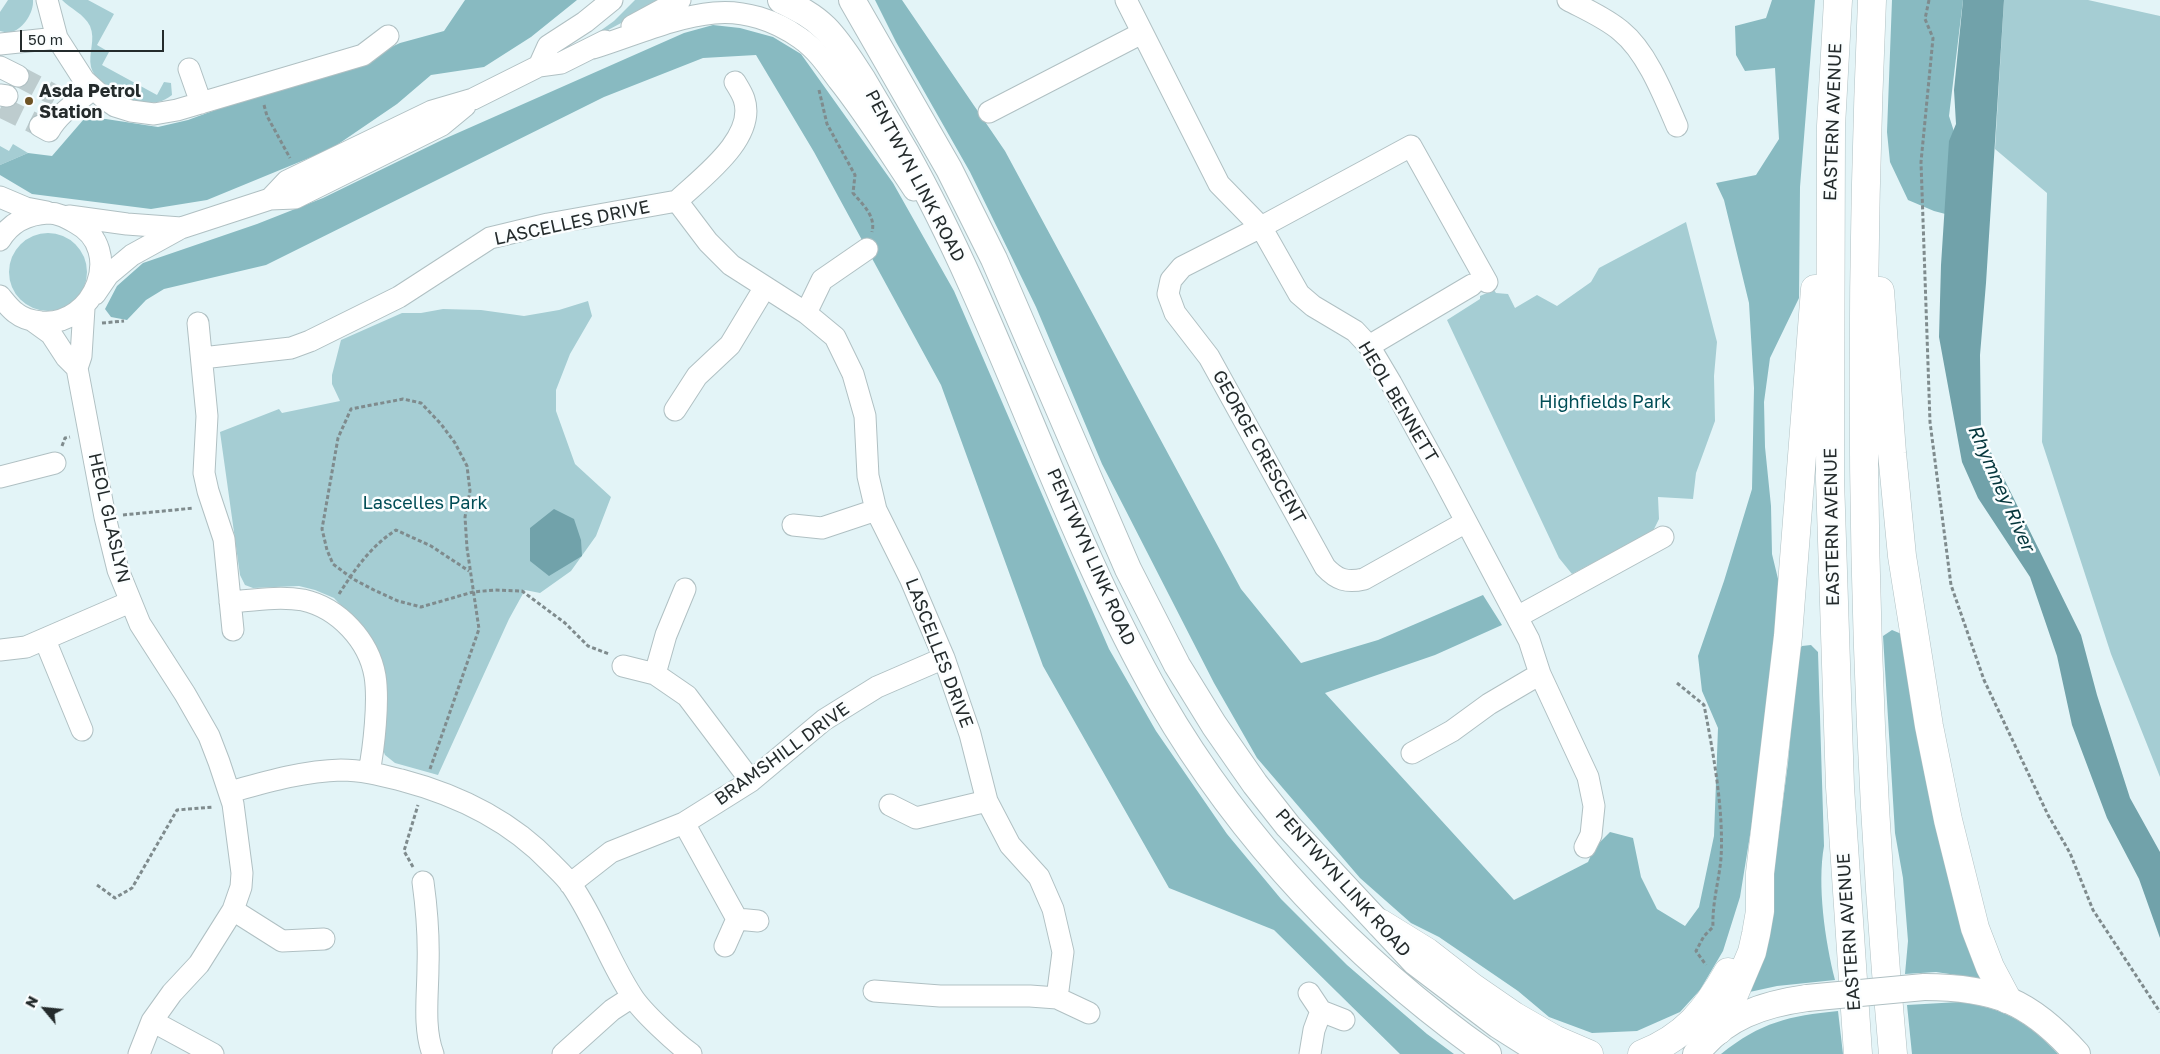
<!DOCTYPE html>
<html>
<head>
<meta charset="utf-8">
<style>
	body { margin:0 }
	#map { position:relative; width:2160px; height:1054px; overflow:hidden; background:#e3f4f7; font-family:"Golos Text",sans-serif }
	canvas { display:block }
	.north { position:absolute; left:20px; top:984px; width:50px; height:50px; -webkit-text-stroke:4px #fbfeff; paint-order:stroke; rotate:298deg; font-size:14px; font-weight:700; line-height:20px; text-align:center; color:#242b2c }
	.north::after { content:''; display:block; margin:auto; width:18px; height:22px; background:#242b2c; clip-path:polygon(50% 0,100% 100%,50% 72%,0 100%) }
	.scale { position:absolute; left:20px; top:30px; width:144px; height:22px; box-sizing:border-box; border:2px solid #242b2c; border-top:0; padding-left:6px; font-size:15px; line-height:18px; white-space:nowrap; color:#242b2c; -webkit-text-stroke:4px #fbfeff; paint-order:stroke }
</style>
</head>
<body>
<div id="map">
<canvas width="2160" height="1054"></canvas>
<div class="north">N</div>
<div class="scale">50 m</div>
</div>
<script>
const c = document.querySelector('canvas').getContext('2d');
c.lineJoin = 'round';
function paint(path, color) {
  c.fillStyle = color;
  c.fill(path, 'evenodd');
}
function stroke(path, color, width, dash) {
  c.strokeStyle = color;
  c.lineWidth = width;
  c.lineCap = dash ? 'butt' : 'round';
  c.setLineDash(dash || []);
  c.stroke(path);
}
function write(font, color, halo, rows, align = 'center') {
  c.font = font + ' "Golos Text",sans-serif';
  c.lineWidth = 5;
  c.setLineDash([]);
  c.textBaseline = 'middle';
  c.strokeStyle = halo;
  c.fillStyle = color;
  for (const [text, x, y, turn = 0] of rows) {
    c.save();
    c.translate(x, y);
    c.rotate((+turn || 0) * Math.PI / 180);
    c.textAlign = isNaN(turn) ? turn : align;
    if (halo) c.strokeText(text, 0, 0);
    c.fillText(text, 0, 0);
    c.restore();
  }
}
paint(new Path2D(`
	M8 0H33C34 12 24 28 12 32 9 33 4 32 0 31V12Z
	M62 0H88L114 14 97 45 109 52 102 65 157 95 164 82 171 83 172 95C168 98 163 101 158 102 137 106 97 90 91 67 88 53 96 40 90 26 84 14 71 9 62 0Z
	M635 0H664L595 37 593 36 614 21Z
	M2004 0H2088L2160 16V777L2111 654 2042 442 2047 193 1995 149Z
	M13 144 28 153 0 165V146L9 151Z
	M1686 222 1717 342 1714 376 1715 421 1696 473 1693 499 1658 497 1659 519 1653 531 1572 574 1559 558 1447 320 1480 299V296L1494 290 1496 293 1508 294 1515 308 1537 295 1557 306 1591 282 1599 268Z
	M9 272a39 39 0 1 1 78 0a39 39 0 1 1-78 0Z
	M588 301 592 316 570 354 556 390V411L575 464 611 497 596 536 571 571 540 593 525 590 509 619 438 775 395 763 385 755 381 745 387 692 383 668 348 613 334 598 315 590 299 586 253 588 245 585 240 575 220 432 279 409 282 413 340 401 332 384V375L341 340 402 313H421L443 309 481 310 524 316 559 310Z`), '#a5cdd3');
paint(new Path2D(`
	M465 0H577L531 37 484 67 431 75 397 104 331 149 207 200 151 209 32 194 0 175V165L28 153 52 156 84 119H106L158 127 188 120 270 90 340 71 400 43 444 31Z
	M875 0H902L1005 151 1241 589 1301 663 1378 640 1483 595 1502 625 1435 655 1325 693 1514 900 1588 862 1595 847 1610 832 1633 838 1641 877 1657 909 1685 926 1699 907 1714 836 1718 728 1702 691 1698 656 1724 581 1752 489 1754 388 1749 303 1724 200 1716 183 1756 175 1779 139 1775 68 1745 71 1736 55 1735 26 1766 18 1772 0H1815L1800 187 1799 298 1770 358 1764 402 1765 447 1771 506 1772 554 1779 583 1780 621 1757 792 1740 897 1723 951 1700 990 1680 1012 1637 1031 1592 1033 1549 1017 1518 991 1439 937 1411 923 1360 878 1257 758 1214 683 1102 464 1036 307 970 172 896 42Z
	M1892 0H1963L1949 116 1958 144 1953 216 1934 211 1908 200 1890 162 1887 132Z
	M713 25 740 28 773 37 801 54 893 183 954 291 1109 649 1156 731 1227 834 1281 899 1347 965 1427 1034 1454 1054H1400L1274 930 1169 888 1043 666 941 385 814 152 756 55 703 58 604 97 266 265 164 289 146 300 127 320 111 317 105 309 117 286 143 263 257 224 323 198 444 139 684 33Z
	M1892 630 1904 635 1983 979 1936 972 1905 974 1908 941 1903 878 1895 833 1883 636Z
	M1811 645 1818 652 1824 846C1817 885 1825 941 1835 980L1777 986 1745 993 1771 893 1788 763 1798 650 1802 646Z
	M1959 1002C2004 1008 2027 1021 2058 1054H1912L1907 1005Z
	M1838 1011 1843 1054H1721C1761 1022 1789 1016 1838 1011Z`), '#88bac1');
paint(new Path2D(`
	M1963 0H2004L1986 283 1980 355 1981 432 2081 635 2097 695 2130 798 2160 852V938L2139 879 2107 818 2072 725 2057 656 2030 577 1978 498 1962 462 1939 337 1941 265 1949 141 1956 124 1954 90Z
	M554 509 574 519 581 540 582 556 549 576 530 561V528Z`), '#71a2aa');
stroke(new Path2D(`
	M18 76 56 96
	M1 107 40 126`), '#bdccce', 21, [21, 11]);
const minor = new Path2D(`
	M47 0 57 38 84 80 105 99 115 106 131 111 154 114 177 110 363 55 388 36
	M1126 0 1219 184 1261 227 1299 294 1313 306 1355 331 1369 346 1391 383 1442 476 1529 640 1540 674 1588 777 1594 806 1591 835 1585 847
	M1568 0C1585 9 1606 18 1621 31 1647 52 1664 96 1677 126
	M632 26 680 0
	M0 44 57 38
	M593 48C632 36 673 17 714 13 744 10 775 20 800 38 816 49 827 65 838 80 866 115 889 153 914 190
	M539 66 548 46 585 22 612 0
	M0 67 18 76
	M189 69 201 103
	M0 95 7 96
	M989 112 1142 33
	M40 126 49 131C59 113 77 102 93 89
	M0 197 26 208 47 212
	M270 199 287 181 432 111 473 99 539 66 561 63 605 41
	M677 201C701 178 757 138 744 99 742 93 738 87 735 82
	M69 216 127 224 181 228
	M0 240C10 223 28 214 48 213 59 213 67 218 76 223 125 249 95 327 41 322 33 321 22 318 16 313 10 309 5 302 0 296
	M867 249 822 280 806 313 835 337 853 374 865 416 868 476 876 510 910 578 944 658 970 734 987 801 1010 845 1039 877 1053 909 1063 952 1057 998
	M95 294 108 275 132 255 181 228 270 199 295 198 442 125 465 106
	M84 308 81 356 77 368 105 517 118 570 140 624 185 694 209 736 219 762 233 804 242 873 241 887 233 910 199 964 172 993 152 1021 139 1054
	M33 321 51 334 66 357 77 368
	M198 323 207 416 204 473 208 491 224 539 233 630
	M1369 346 1472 285
	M202 358 291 348 310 341 399 297 490 238 548 224 677 201 708 242 731 265 806 313
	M675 410 697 376 730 345 765 287
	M0 477 55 463
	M1466 522 1364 579C1347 583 1337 580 1325 567L1209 357 1175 313 1168 294 1171 280 1182 267 1261 227 1411 146 1487 282
	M793 525 822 528 876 510
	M230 602C254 600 280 596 303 600 339 608 369 641 375 676 379 701 374 747 369 772
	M1517 617 1663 537
	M45 640 82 730
	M0 650 26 647 130 602
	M623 666 655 674 687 696 751 781
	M655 674 666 635 685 589
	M1412 753 1452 731 1489 704 1540 674
	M230 792C266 782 303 771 341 770 362 770 381 775 401 780 458 795 510 820 551 863 558 870 566 877 572 886 596 921 609 961 632 996 642 1012 675 1042 691 1054
	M890 805 916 818 987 801
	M684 823 737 919
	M423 882C427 911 429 938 428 966 428 994 423 1028 433 1054
	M570 884 611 852 684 823 751 781 824 720 877 687 944 658
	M233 910 282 941 324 939
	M725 946 737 919 758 921
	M874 991 940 996H1030L1057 998 1089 1013
	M1309 993 1321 1011 1314 1030 1310 1054
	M1321 1011 1344 1020
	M152 1021 213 1054
	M563 1054 612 1010 632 997`);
const major = new Path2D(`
	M781 0C797 8 812 15 825 28 840 43 851 62 863 80 877 104 892 129 906 153 1004 328 1060 525 1160 700 1241 840 1356 961 1488 1054
	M852 0 949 169 994 259 1128 569 1177 665 1214 725 1255 784 1288 826 1415 962 1498 1025 1544 1054
	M1924 987C1994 987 2030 1001 2077 1054
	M1696 1054C1724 1017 1763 1004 1807 998`);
const highway = new Path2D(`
	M1838 0 1831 126 1830 479 1840 787 1858 1054
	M1872 0C1857 351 1861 704 1893 1054
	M1880 291 1892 453 1902 556 1929 726 1948 820 1975 928 1990 967 2007 999
	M1380 923 1427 952 1472 987 1514 1016 1554 1039 1589 1054
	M1719 1030 1752 952 1756 934 1760 911V873L1788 636 1815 289
	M1642 1054C1685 1037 1706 1011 1728 972`);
stroke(minor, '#b0c0c3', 23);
stroke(major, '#b0c0c3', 28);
stroke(highway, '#b0c0c3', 29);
stroke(new Path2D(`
	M1929 0 1925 19 1933 38 1921 162 1930 422 1951 585 1984 680 2048 815 2070 853 2093 910 2160 1012
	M819 90 827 124 855 175 853 193C863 205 876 216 872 232
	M264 105 267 116 290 158
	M102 323 124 321
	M62 446 65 438 70 437
	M123 515 194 508
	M339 594C355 569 371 546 396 530L431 546 469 571
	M1677 683 1704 705C1713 751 1724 811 1721 858 1719 881 1712 903 1713 927L1704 936 1696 951 1706 965
	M430 769 479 629 467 548 465 517 470 491 467 466 455 443 441 424 421 403 403 399 351 409 338 438 322 529 327 550 333 564 353 579 374 590 398 601 421 607 473 592 495 590 522 591 565 623 588 646 609 654
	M413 867 404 851 418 805
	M97 885 115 898 132 888 177 810 213 807`), '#7f8b8d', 3, [4, 2.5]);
stroke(minor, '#fff', 21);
stroke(major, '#fff', 26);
stroke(highway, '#fff', 28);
const majorBridge = new Path2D(`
	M1807 998 1924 987`);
stroke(majorBridge, '#b0c0c3', 28, []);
stroke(majorBridge, '#fff', 26);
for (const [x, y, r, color] of [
	[29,101,5,"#6e5426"]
]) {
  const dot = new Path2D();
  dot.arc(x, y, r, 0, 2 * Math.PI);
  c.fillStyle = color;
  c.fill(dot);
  stroke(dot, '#fbfeff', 2);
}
write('bold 18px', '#242b2c', '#fbfeff', [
	["Asda Petrol",39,91],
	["Station",39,112]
], 'left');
write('18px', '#242b2c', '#fbfeff', [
	["EASTERN AVENUE",1833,122,-88],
	["PENTWYN LINK ROAD",915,176,62],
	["LASCELLES DRIVE",572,223,-12],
	["HEOL BENNETT",1398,402,59],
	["GEORGE CRESCENT",1259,447,61],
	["HEOL GLASLYN",109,518,77],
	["EASTERN AVENUE",1832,527,-91],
	["PENTWYN LINK ROAD",1091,557,66],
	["LASCELLES DRIVE",939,653,69],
	["BRAMSHILL DRIVE",782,754,-36],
	["PENTWYN LINK ROAD",1343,883,48],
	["EASTERN AVENUE",1849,932,-94]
]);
write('18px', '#004d56', '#fbfeff', [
	["Highfields Park",1605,402],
	["Lascelles Park",425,503]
]);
write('italic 19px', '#06373d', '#fbfeff', [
	["Rhymney River",2001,488,66]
]);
</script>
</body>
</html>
